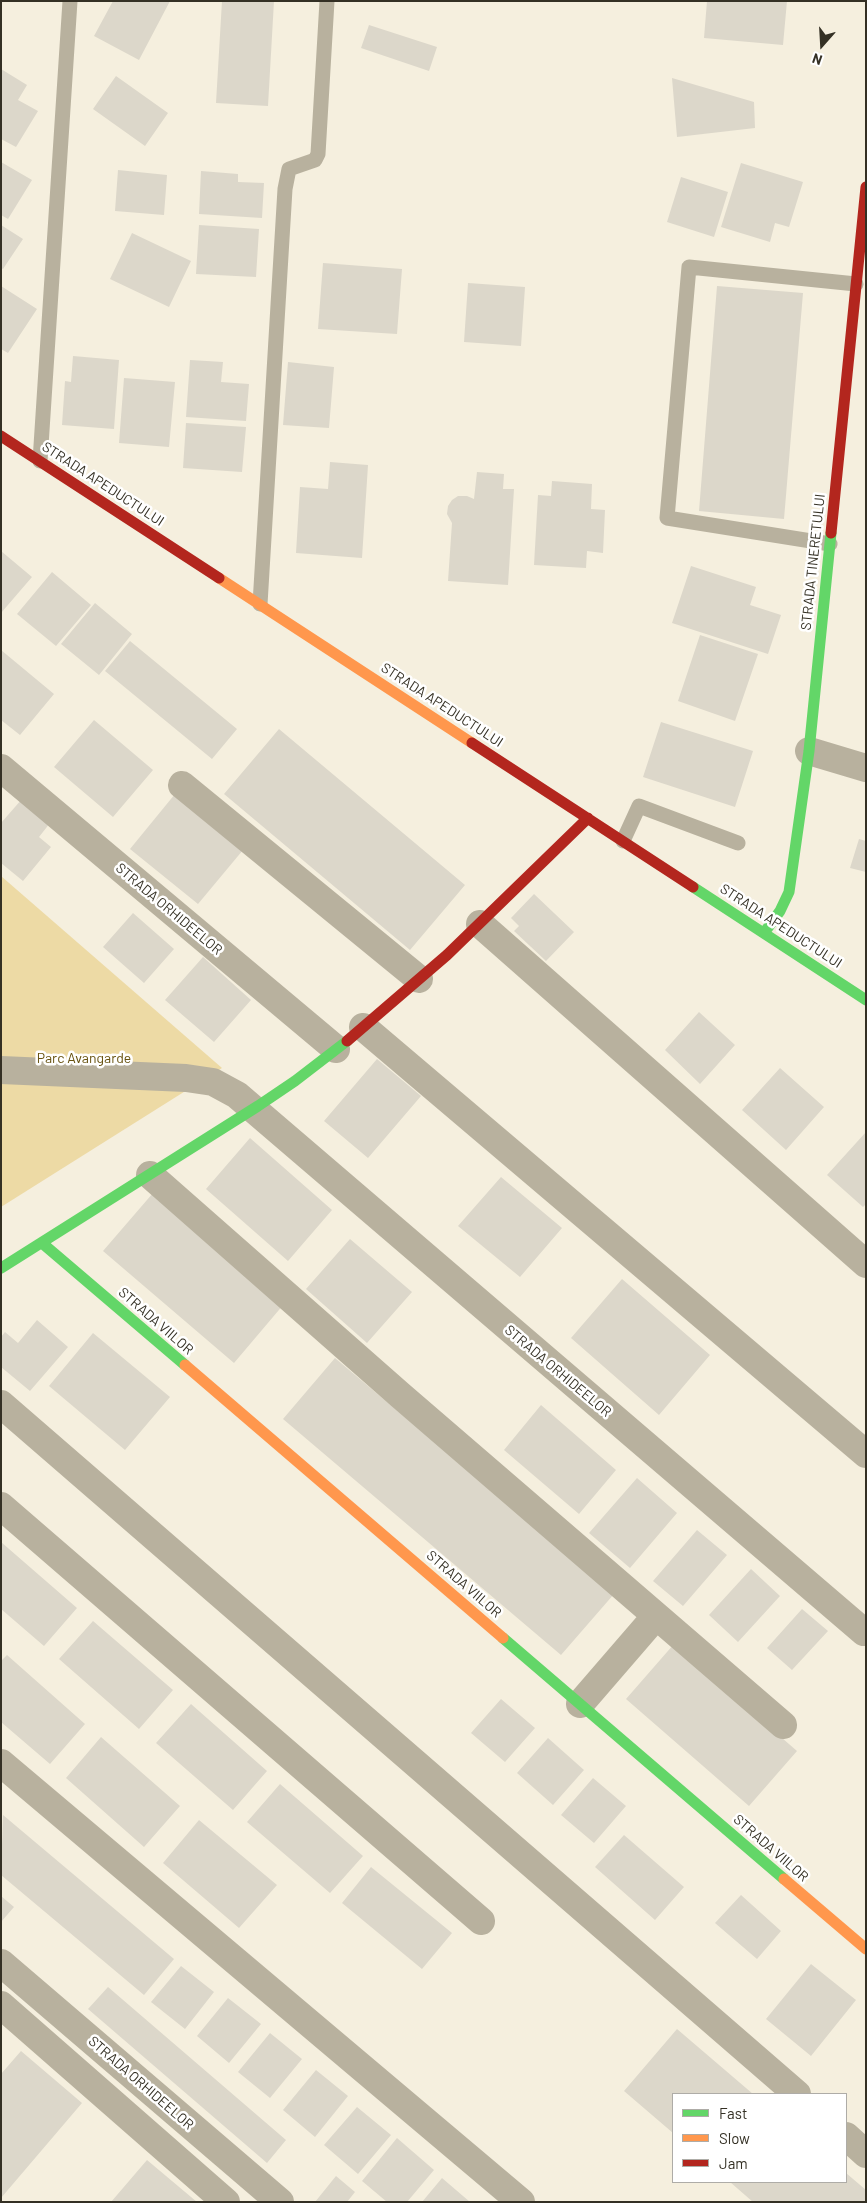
<!DOCTYPE html>
<html>
<head>
<meta charset="utf-8">
<style>
	body { margin:0 }
	#map { position:relative; width:867px; height:2203px; overflow:hidden; background:#f5efde; font-family:Barlow,sans-serif }
	canvas { display:block }
	.frame { position:absolute; inset:0; border:2px solid #343024; pointer-events:none }
	.legend { position:absolute; left:672px; top:2093px; width:175px; height:90px; box-sizing:border-box; background:#fff; border:1px solid #aeaca7; margin:0; padding:6px 9px; list-style:none; font-size:15px; color:#343024 }
	.legend li { display:flex; align-items:center; gap:10px; height:25px }
	.legend b { width:25px; border:1px solid #aeaca7 }
	.north { position:absolute; left:797px; top:20px; width:50px; height:50px; -webkit-text-stroke:4px #fff; paint-order:stroke; rotate:199deg; font-size:14px; font-weight:700; line-height:20px; text-align:center; color:#343024 }
	.north::after { content:''; display:block; margin:auto; width:18px; height:22px; background:#343024; clip-path:polygon(50% 0,100% 100%,50% 72%,0 100%) }
</style>
</head>
<body>
<div id="map">
<canvas width="867" height="2203"></canvas>
<div class="frame"></div>
<ul class="legend">
<li><b style="height:6px;background:#63d668"></b>Fast</li>
<li><b style="height:6px;background:#ff974d"></b>Slow</li>
<li><b style="height:6px;background:#b3261e"></b>Jam</li>
</ul>
<div class="north">N</div>
</div>
<script>
const c = document.querySelector('canvas').getContext('2d');
c.lineJoin = 'round';
function paint(path, color) {
  c.fillStyle = color;
  c.fill(path, 'evenodd');
}
function stroke(path, color, width, dash) {
  c.strokeStyle = color;
  c.lineWidth = width;
  c.lineCap = dash ? 'butt' : 'round';
  c.setLineDash(dash || []);
  c.stroke(path);
}
function write(font, color, halo, rows, align = 'center') {
  c.font = font + ' Barlow,sans-serif';
  c.lineWidth = 5;
  c.setLineDash([]);
  c.textBaseline = 'middle';
  c.strokeStyle = halo;
  c.fillStyle = color;
  for (const [text, x, y, turn = 0] of rows) {
    c.save();
    c.translate(x, y);
    c.rotate((+turn || 0) * Math.PI / 180);
    c.textAlign = isNaN(turn) ? turn : align;
    if (halo) c.strokeText(text, 0, 0);
    c.fillText(text, 0, 0);
    c.restore();
  }
}
paint(new Path2D(`
	M1 876 222 1068 1 1207Z`), '#eddaa5');
paint(new Path2D(`
	M113 1H170L139 60 94 36Z
	M222 1H274L268 106 216 103Z
	M707 1H787L783 45 704 38Z
	M369 25 437 47 429 71 361 48Z
	M1 69 27 85 18 100 38 111 16 147 1 139Z
	M116 76 168 113 145 146 93 109Z
	M672 78 754 102 755 128 677 137Z
	M1 162 32 180 8 219 1 215Z
	M741 163 803 182 789 227 775 223 770 242 721 227Z
	M118 170 167 175 164 215 115 211Z
	M201 171 238 174V182L264 183 262 218 199 214Z
	M681 177 728 192 714 237 667 222Z
	M1 225 23 239 3 269 1 268Z
	M199 225 259 229 256 277 196 274Z
	M132 233 191 261 169 307 110 279Z
	M323 263 402 269 397 334 318 329Z
	M468 283 525 287 521 346 464 342Z
	M1 286 37 309 8 353 1 349Z
	M717 286 803 293 784 519 699 511Z
	M73 356 119 360 114 429 62 425 65 381 71 382Z
	M190 360 223 362 221 382 249 384 246 421 186 417Z
	M288 362 334 367 329 428 283 425Z
	M124 378 175 382 169 447 119 443Z
	M186 423 246 427 242 472 183 468Z
	M330 462 368 465 362 558 296 553 300 487 328 489Z
	M477 472 504 474 503 489H514L508 585 448 581 452 523 447 514 448 506 452 500 458 496H467L474 499Z
	M552 481 592 484 591 509 605 510 603 553 587 551 586 568 534 565 538 495 551 496Z
	M1 551 32 577 1 613Z
	M691 566 756 587 750 605 781 615 768 654 672 623Z
	M52 572 91 605 56 646 17 614Z
	M95 603 132 634 99 675 61 644Z
	M700 635 758 654 735 721 678 701Z
	M130 641 237 729 212 759 105 671Z
	M1 650 54 694 20 735 1 720Z
	M94 720 153 770 113 817 54 767Z
	M661 722 753 751 735 807 643 777Z
	M279 729 465 885 410 950 224 794Z
	M175 794 243 850 198 904 130 849Z
	M22 799 50 823 39 837 51 847 23 881 1 863V823Z
	M859 839 866 841V872L850 868Z
	M534 894 574 932 546 961 514 931 519 926 511 918Z
	M133 913 174 949 144 983 103 947Z
	M203 957 251 1000 214 1042 165 1000Z
	M699 1012 735 1045 700 1084 665 1050Z
	M377 1059 421 1096 368 1158 324 1121Z
	M780 1068 824 1107 786 1150 742 1110Z
	M866 1132V1204L863 1207 827 1175Z
	M250 1138 332 1210 288 1261 206 1189Z
	M501 1177 562 1228 520 1277 458 1226Z
	M153 1193 284 1304 234 1363 103 1251Z
	M350 1239 412 1292 367 1343 306 1289Z
	M622 1279 710 1355 659 1415 571 1338Z
	M37 1320 68 1347 30 1391 1 1367V1337L5 1332 18 1343Z
	M93 1333 170 1397 125 1450 49 1386Z
	M335 1358 614 1594 561 1655 283 1419Z
	M541 1405 616 1470 579 1514 504 1450Z
	M637 1478 677 1513 630 1568 589 1533Z
	M697 1530 727 1555 683 1606 653 1581Z
	M1 1542 77 1608 44 1646 1 1609Z
	M751 1569 780 1596 738 1642 709 1615Z
	M802 1609 828 1631 792 1670 767 1648Z
	M93 1621 173 1690 139 1729 59 1659Z
	M674 1644 797 1751 749 1806 626 1699Z
	M7 1655 85 1724 50 1764 1 1722V1661Z
	M501 1699 535 1728 505 1762 471 1733Z
	M191 1704 267 1771 233 1810 156 1743Z
	M101 1737 180 1806 144 1847 66 1778Z
	M548 1738 584 1770 553 1805 517 1773Z
	M593 1778 626 1806 594 1843 561 1815Z
	M280 1784 363 1856 330 1893 247 1822Z
	M3 1815 174 1959 144 1995 1 1875Z
	M199 1820 277 1885 239 1928 163 1863Z
	M624 1835 684 1887 655 1920 595 1867Z
	M371 1867 452 1933 422 1969 342 1903Z
	M741 1895 781 1931 757 1959 715 1923Z
	M1 1896 14 1907 1 1922Z
	M811 1964 856 2000 811 2056 766 2019Z
	M181 1966 214 1992 185 2029 151 2002Z
	M108 1987 286 2140 267 2163 88 2009Z
	M228 1998 261 2024 229 2063 197 2036Z
	M677 2029 753 2094H673V2133L624 2091Z
	M270 2033 302 2059 270 2098 238 2072Z
	M21 2051 82 2103 1 2198V2074Z
	M316 2070 348 2096 315 2137 283 2110Z
	M357 2107 391 2135 358 2174 324 2145Z
	M397 2138 434 2170 407 2202H387L362 2181Z
	M147 2160 197 2202H111Z
	M846 2173 866 2190V2202H753L730 2182H846Z
	M336 2176 355 2192 347 2202H315Z
	M442 2178 470 2202H422Z`), '#dcd7ca');
stroke(new Path2D(`
	M40 461 70 1
	M830 544 667 518 689 267 856 284
	M260 604 285 189 289 169 315 160 318 154 327 1
	M623 841 639 806 738 843`), '#b8b19e', 15);
stroke(new Path2D(`
	M809 751 866 768
	M1 768 336 1049
	M182 785 419 979
	M480 924 866 1264
	M363 1027 866 1454
	M1 1070 186 1078 213 1082 237 1095 864 1632
	M150 1175 400 1395 783 1725
	M1 1404 797 2094
	M1 1506 481 1921
	M580 1704 656 1616
	M1 1763 521 2202
	M1 1963 280 2202
	M1 2005 226 2202
	M846 2136 866 2154`), '#b8b19e', 28);
stroke(new Path2D(`
	M693 887 866 1000
	M764 933 780 911 789 892 809 751 831 533
	M42 1243 185 1365
	M1 1268 258 1106 295 1081 347 1041
	M503 1638 784 1879`), '#63d668', 11);
stroke(new Path2D(`
	M219 578 472 743
	M185 1365 503 1638
	M784 1879 866 1949`), '#ff974d', 11);
stroke(new Path2D(`
	M1 436 219 578
	M831 533 866 187
	M472 743 693 887
	M347 1041 447 955 588 818`), '#b3261e', 11);
write('14px', '#343024', '#fff', [
	["STRADA APEDUCTULUI",103,484,33],
	["STRADA TINERETULUI",813,562,-84],
	["STRADA APEDUCTULUI",442,705,33],
	["STRADA ORHIDEELOR",169,909,40],
	["STRADA APEDUCTULUI",781,926,33],
	["STRADA VIILOR",156,1321,41],
	["STRADA ORHIDEELOR",558,1371,40],
	["STRADA VIILOR",464,1584,41],
	["STRADA VIILOR",771,1848,41],
	["STRADA ORHIDEELOR",141,2083,41]
]);
write('14px', '#67520f', '#fff', [
	["Parc Avangarde",84,1058]
]);
</script>
</body>
</html>
